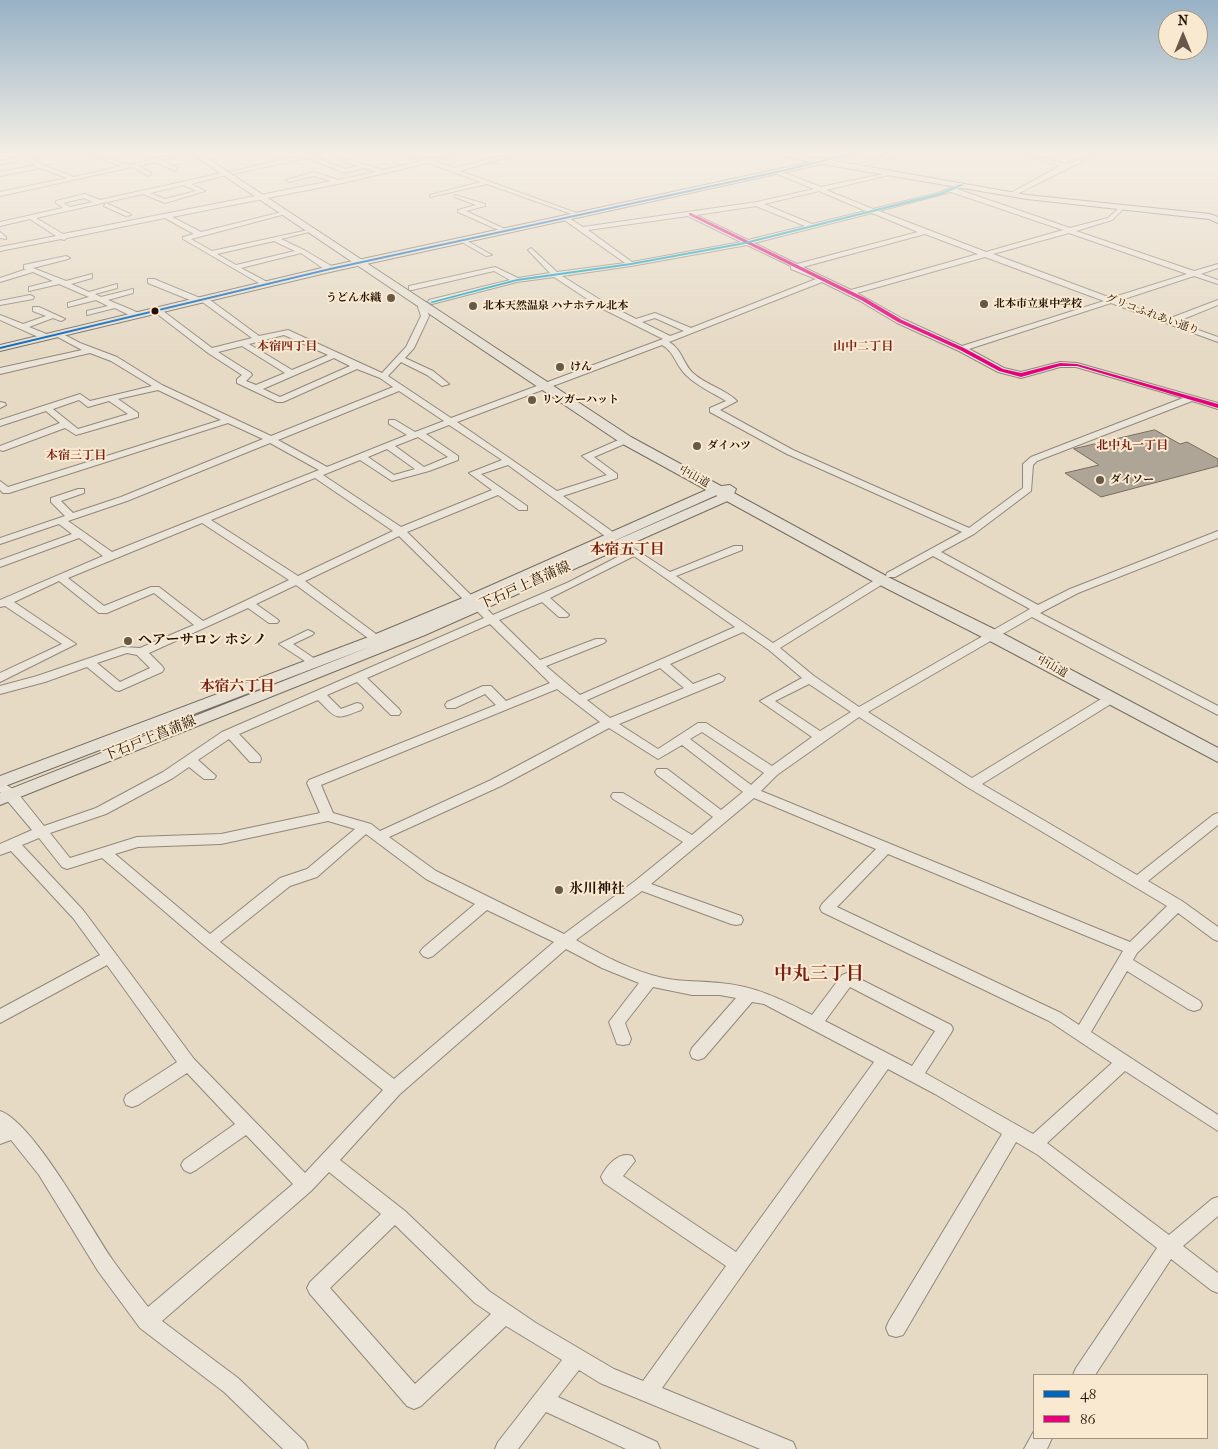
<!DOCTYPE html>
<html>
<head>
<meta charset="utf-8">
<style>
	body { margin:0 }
	#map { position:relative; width:1218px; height:1449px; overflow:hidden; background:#e6dac5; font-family:"IM FELL French Canon",serif }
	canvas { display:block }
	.legend { position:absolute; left:1033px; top:1374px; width:175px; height:65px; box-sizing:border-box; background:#f8e9d0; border:1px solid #a3937e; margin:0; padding:6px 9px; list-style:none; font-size:15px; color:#231204 }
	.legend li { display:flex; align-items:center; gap:10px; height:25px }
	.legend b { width:25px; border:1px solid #a3937e }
	.north { position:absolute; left:1158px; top:10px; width:50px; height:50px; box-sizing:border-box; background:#f8e9d0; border:1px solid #a3937e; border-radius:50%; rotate:0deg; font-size:14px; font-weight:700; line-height:20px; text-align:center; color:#231204 }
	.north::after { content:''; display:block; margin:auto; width:18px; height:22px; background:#675848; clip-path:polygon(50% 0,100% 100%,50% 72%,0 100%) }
</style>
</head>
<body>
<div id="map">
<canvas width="1218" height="1449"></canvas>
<ul class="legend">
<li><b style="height:6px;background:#0065bd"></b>48</li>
<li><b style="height:6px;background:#e5007d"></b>86</li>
</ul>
<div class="north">N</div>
</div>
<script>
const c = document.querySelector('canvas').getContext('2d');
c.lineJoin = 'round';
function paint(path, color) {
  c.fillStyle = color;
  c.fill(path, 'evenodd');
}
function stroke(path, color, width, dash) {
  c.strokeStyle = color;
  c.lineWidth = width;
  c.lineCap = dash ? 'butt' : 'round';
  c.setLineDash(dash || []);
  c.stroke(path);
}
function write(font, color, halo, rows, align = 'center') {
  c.font = font + ' "IM FELL French Canon","Noto Serif JP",serif';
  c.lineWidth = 4;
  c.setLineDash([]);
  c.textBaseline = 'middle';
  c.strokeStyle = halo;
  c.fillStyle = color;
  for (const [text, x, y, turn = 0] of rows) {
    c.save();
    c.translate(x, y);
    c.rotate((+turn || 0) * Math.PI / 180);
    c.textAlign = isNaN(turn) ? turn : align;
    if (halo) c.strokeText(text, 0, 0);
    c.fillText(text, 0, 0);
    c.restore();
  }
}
const building = new Path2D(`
	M1155 430 1180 444 1187 442 1218 459V466L1101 497 1065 473 1099 465 1074 449Z`);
paint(building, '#aea596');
stroke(building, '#756d60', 1);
const minor = new Path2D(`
	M18 154H43L31 158 43 165 74 177 121 166 87 154C101 154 113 162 126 164 143 166 166 152 185 154L162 160 177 168 175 171 155 162 138 166 151 173 149 176 132 167 0 196V192L67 178 40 168 0 176V172L36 165 25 159 0 165V161L21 157Z
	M306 154H322L314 157 345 169 358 166 340 159V157L383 170 422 161 405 154H412L429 159 459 154 435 161 454 168 511 154H519L460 171 582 215 577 216 487 184 430 197V195L481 182 428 163 338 184 172 217 201 232 286 211 289 213 191 239 212 251 313 229V231L281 239 304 250 333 267V271H327L301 253 241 268 267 282 268 284 264 286 183 239V237L194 234 165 218 67 238 64 240 61 239 0 251V247L56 236 30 219 0 226V222L63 208 56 203V201L85 194 100 200 227 172 230 174 191 184 205 191 165 203 143 194 36 218 63 234 331 181 314 176 289 182 286 180 314 172 338 180 376 172 364 168 345 173 307 158 233 174 230 172ZM184 185 196 191 165 199 150 193ZM84 198 93 202 70 207 63 203ZM274 241 295 251 236 265 217 254Z
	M846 154H854L824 163 821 161Z
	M878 154H886L895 157 854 168 851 166 885 157Z
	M1019 154C1034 152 1048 162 1062 163 1074 165 1085 153 1097 154L1013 196 1011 193 1060 166Z
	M777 170 821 187 893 172V174L826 190 873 209 938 193 962 183 964 186 957 189 1070 228 1108 218 1121 206 1124 208 1112 220 1076 231 1194 271 1218 264V268L1201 274 1218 280V284L1194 276 1118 301 1168 319 1218 300V305L1176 322 1218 337V342L1111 303 969 349 1004 368 1021 372 1060 362 1077 363 1218 403V409L1192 401 1037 461 1033 465 1031 491 974 534 941 552 1038 605 1070 589 1218 531V538L1078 593 1040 613 1218 706V715L1032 617 868 712 972 778 1106 696H1114L1116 699 1114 702 982 784 1137 875 1213 815 1218 813V825L1148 881 1182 901 1218 927V941L1213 939 1178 913 1137 953 1133 960 1200 1001 1202 1005 1200 1009 1194 1011 1188 1009 1127 971 1091 1032 1218 1115V1131L1125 1071 1047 1143 1169 1235 1212 1199 1218 1197V1216L1183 1246 1218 1273V1293L1211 1290 1171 1259 1095 1375H1073L1076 1368 1157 1248 1038 1155 1016 1142 903 1335 896 1337 889 1335 886 1328 889 1321 1002 1134 935 1094 888 1069 662 1388 793 1442 796 1449H760L600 1383 579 1370 558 1397 657 1442 660 1449H626L546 1412 518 1449H495L498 1442 562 1360 506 1326 421 1406 414 1409 407 1406 310 1294 307 1288 310 1282 381 1214 329 1172 311 1191 162 1321 238 1378 305 1442 308 1449H283L224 1392 140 1328 98 1271 39 1175 11 1140 0 1144V1111C33 1122 90 1227 112 1259 123 1275 136 1291 148 1307L293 1184 246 1135 196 1170 190 1173 184 1170 181 1165 184 1160 235 1124 187 1073 138 1105 132 1107 126 1105 124 1100 126 1095 177 1062 107 965 0 1023V1009L100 955 73 918 11 851 0 855V844L32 830 0 792V781L16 791 44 826 96 808 163 772 222 732 484 618 472 606 474 604H482L493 615 569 582 627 552 616 543 621 540 670 572 734 546H742V550L676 576 773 643 878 578H886L887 580 886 582 780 648 814 676 859 707 1030 609 933 556 895 577H887L886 575 887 573 962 532 787 454 710 412V408L726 401C713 393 697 386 686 375 676 366 674 351 662 345L457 422 557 491 607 475 582 456 623 438H629V442L594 457 617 474V478L563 496 617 535V539H609L508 465 481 474 527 506V510H519L498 495 407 532 474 598 476 600 474 602H466L399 536 305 581 380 637 382 639 380 641H372L296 585 256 604 277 619 279 621 277 623H269L248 608 149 653 162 666 164 669 162 672 119 691 115 690 87 667 45 682 0 694V686L37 676 122 647 140 648 194 625 154 593 107 613H99L59 581 14 602 76 644 0 682V673L62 644 5 606 0 607V600L103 556 79 538 0 567V560L72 534 59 524 0 544V538L65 516 51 502V498L78 489H84V493L61 501 73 513 121 497 263 439 228 423 9 493H3L0 490V481L8 487 221 420 158 390 118 399 138 413V417L76 435 65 428 3 451 0 450V446L60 423 46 411 0 426V420L80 394 90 401 152 386 111 361 90 353 0 374V368L82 350 54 335 61 333 80 343 117 357 162 385 271 436 393 387 380 378 357 369 283 402H277L237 383V379L242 375 208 353 152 310 159 308 212 348 252 338 201 301 195 302 148 283V279H154L200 298 206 297 259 336 288 330 382 373 406 347 421 316 418 307 420 301H423L427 303 426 307 429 316 414 348 405 358 433 371 449 384 442 386 427 375 401 362 388 376 451 418 663 339 601 308 554 277 517 282 432 304 428 302 429 300 510 280 494 271 412 290H409V286L495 267 518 278 550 273 529 251 528 250 531 248 557 272 625 263 563 219V217H567L583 227 757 202 814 189 775 173ZM819 191 866 211 812 224 764 204ZM951 192 1063 230 986 252 879 211ZM756 206 805 226 748 240 696 215ZM872 213 918 232 797 264 754 243ZM688 216 741 242 632 262 588 230ZM1069 233 1187 274 1111 298 993 254ZM925 234 978 254 851 290 803 267ZM747 245 791 266V269L816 279 691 328 655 313 636 319 607 304 562 276 631 266ZM985 257 1104 301 962 346 903 319 857 293ZM822 282 860 301 897 323 959 351 998 372 1021 378 1060 367H1076L1183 398 1031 457 1023 464V488L969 528 793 450 720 410 737 401C725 389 706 385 693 373 683 364 682 349 669 342ZM655 318 684 331 670 336 642 322ZM284 335 328 355 292 370 249 344ZM242 346 285 373 256 385 246 381 252 375 251 373 218 352ZM334 358 350 366 280 397 263 389ZM399 391 444 421 415 432 395 420H389V424L407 435 327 467 278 440ZM79 400 88 407 109 401 128 414 78 429 53 409ZM449 425 502 460 469 473 492 490 401 527 323 475 360 460 392 481 429 471 458 460V456L426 434ZM418 437 448 457 424 467 395 446ZM270 443 319 470 112 552 68 521 127 501ZM387 449 415 469 394 475 368 457ZM315 478 393 531 298 576 211 520ZM202 523 289 580 203 621 159 587H151L104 606 68 578ZM634 556 735 627 580 695 546 666 604 643 606 641 604 639H596L540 660 499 620 542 602 559 617H567L569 615 567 613 550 598ZM490 624 550 683 506 701 491 686H483L447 702 445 705 447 708H455L485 694 496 705 309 780 307 783 320 813 221 834 137 837 70 858 50 833 106 814 173 778 189 767 204 779H214L216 776 198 760 229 739 250 762H260L261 759 260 756 239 734 318 700C338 720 335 720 361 710L363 707 361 704 357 703 341 709 327 695 357 682 391 715H399L401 712 399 709 367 678ZM743 632 769 650 802 678 760 701 812 737 772 766 706 723H698L658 749 619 724 723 681 725 678 719 674 693 684 670 664ZM127 653 137 655 150 668 120 682 97 663ZM660 668 684 688 610 718 587 700ZM809 684 851 712 820 731 775 701ZM557 689 600 722 491 780 380 831 371 824 333 813 321 785ZM859 717 967 787 1167 906 1130 942 761 791 777 775ZM609 728 658 759 682 745 743 792 721 810 667 769H657L655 772 657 775 713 817 692 835 623 793H613L611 796 613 799 683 842 635 881 564 934 436 871 389 837 501 786ZM702 732 764 773 751 785 690 739ZM754 798 876 849 822 904 820 908 822 912 1049 1021 1112 1063 1033 1134 925 1073 951 1033 953 1029 951 1025 852 975 847 973 842 975 812 1015C781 999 755 986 720 983 701 981 682 982 663 978 632 971 604 956 576 940L642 891 731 924 736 925 741 924 743 920 741 916 651 884ZM328 821 355 829 307 869 280 878 210 934 115 854 138 847 221 844ZM366 834 426 879 475 904 423 948 420 952 423 956 428 958 433 956 487 910 554 942 394 1079 220 942 290 886 317 877ZM39 838 62 867 67 869 102 858 205 946 383 1090 305 1173 194 1059 83 910 22 845ZM888 854 1123 951 1079 1025 1061 1013 837 907ZM566 949 602 968 639 983 609 1022 617 1044 623 1045 629 1044 631 1039 625 1023 653 987 692 995H720L736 998 692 1048 690 1053 692 1058 698 1060 704 1058 752 1002 764 1004 874 1062 736 1252 623 1176 635 1161 632 1156C619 1151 606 1166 601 1177L604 1183 726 1266 643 1381 614 1369 536 1323 489 1291 405 1211 340 1160 400 1094ZM850 987 935 1031 912 1066 825 1021ZM395 1225 475 1303 491 1314 415 1384 330 1288Z
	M455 195 485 204V206L466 211 507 230V232H503L458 212V210L476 205 455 197Z
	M106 203 130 214 131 215 126 216 104 206Z
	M0 232 6 237V239L0 238Z
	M462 238 490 254 492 255 486 256 460 241V239Z
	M66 256 70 258 68 259 33 268 66 281 92 274V278L71 284 89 292 117 284V288L95 294 101 297 133 289V293L108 300 139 313V317H133L115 308 87 315V311L108 306 96 300 68 307V303L89 297 59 284 29 291V287L53 281 33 272 0 282V278L27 269H24V265Z
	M30 295 34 297 33 299 0 305V301Z
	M33 307H39L65 319 61 321 53 318 29 327 49 335V339H43L0 320V315L23 324 46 316 33 311Z
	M0 402 5 403 6 405 0 408Z
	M308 630 314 633 312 635 293 644 318 661 320 663 318 665 314 667 279 644Z
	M1034 1431V1438H1052L1047 1449H1024Z`);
const major = new Path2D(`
	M776 154H791L824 159 1027 195 1210 214 1218 217V223L1209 219 1027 199 822 164 330 272 0 351V345L330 266 811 162Z
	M730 485 736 489 732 499 425 635 0 805V793L372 646 0 788V776L371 636 465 597 713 487ZM722 493V494L580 556 719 494Z`);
const highway = new Path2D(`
	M192 154H201L631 437 888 577 1000 632 1218 748V762L988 640 876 583 621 443Z`);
stroke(minor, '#91887a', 2);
stroke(major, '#756d60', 2);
stroke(highway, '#756d60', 2);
paint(minor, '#eae4d9');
paint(major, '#e6dfd3');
paint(highway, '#e6dfd3');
paint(new Path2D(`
	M848 154H853L786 171 330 270 0 349V347L330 268 786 169Z`), '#0065bd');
paint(new Path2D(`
	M689 213H691L865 298 902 320 964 348 1003 369 1021 373 1060 363 1077 364 1218 404V408L1077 366H1060L1021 377 999 371 960 350 898 322 861 300 689 215Z`), '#e5007d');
paint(new Path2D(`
	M961 184 964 185 941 195 745 244 631 265 517 281 432 303 430 302 517 279 631 263 745 242 939 193Z`), '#02a1c4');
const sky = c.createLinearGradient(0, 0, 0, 356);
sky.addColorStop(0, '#97b1c5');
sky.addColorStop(0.43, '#f4eee5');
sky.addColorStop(1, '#f4eee500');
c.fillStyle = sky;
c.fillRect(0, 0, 1218, 356);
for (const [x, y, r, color] of [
	[391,298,5,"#675848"],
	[984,304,5,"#675848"],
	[473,306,5,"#675848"],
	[155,311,4.5,"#231204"],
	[560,367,5,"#675848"],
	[532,400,5,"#675848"],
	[697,446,5,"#675848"],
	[1100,480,5,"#675848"],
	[128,641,5,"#675848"],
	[559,890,5,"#675848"]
]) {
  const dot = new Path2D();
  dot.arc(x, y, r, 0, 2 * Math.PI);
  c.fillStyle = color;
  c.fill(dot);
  stroke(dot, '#f8e9d0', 2);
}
write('bold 11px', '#231204', '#f8e9d0', [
	["うどん水織",381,298,"right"],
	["北本市立東中学校",994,304],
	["北本天然温泉 ハナホテル北本",483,306],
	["けん",570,367],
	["リンガーハット",542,400],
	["ダイハツ",707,446],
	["ダイソー",1110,480]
], 'left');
write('11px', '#231204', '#f8e9d0', [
	["グリコふれあい通り",1152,315,20],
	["中山道",694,477,29],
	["中山道",1052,667,29]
]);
write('bold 12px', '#7a1f14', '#f8e9d0', [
	["本宿四丁目",287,347],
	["山中二丁目",863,347],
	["北中丸一丁目",1132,446],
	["本宿三丁目",76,456]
]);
write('14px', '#231204', '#f8e9d0', [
	["下石戸上菖蒲線",525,586,-24],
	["下石戸上菖蒲線",150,739,-22]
]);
write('bold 14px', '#231204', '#f8e9d0', [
	["ヘアーサロン ホシノ",138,641],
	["氷川神社",569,890]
], 'left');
write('bold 15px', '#7a1f14', '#f8e9d0', [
	["本宿五丁目",627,550],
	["本宿六丁目",237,687]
]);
write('bold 18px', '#7a1f14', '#f8e9d0', [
	["中丸三丁目",819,975]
]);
</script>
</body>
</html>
